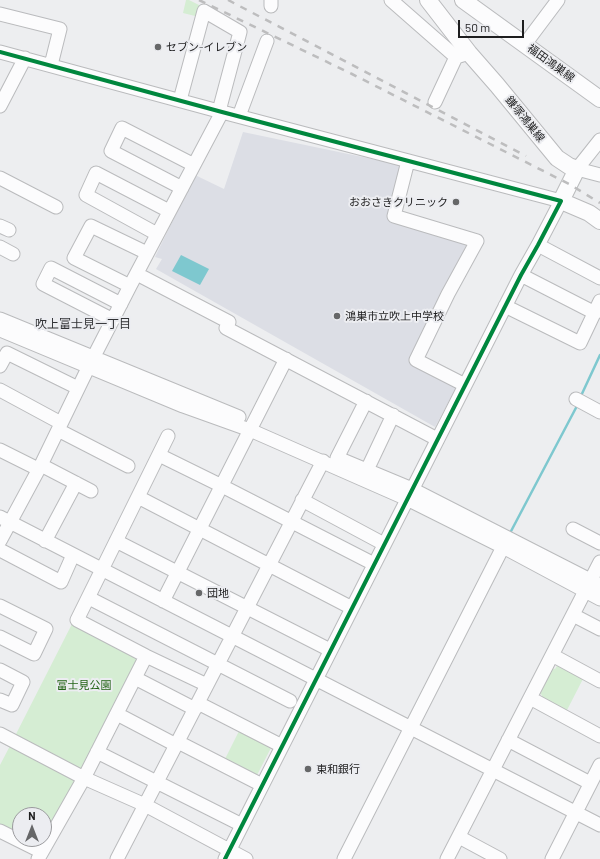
<!DOCTYPE html>
<html>
<head>
<meta charset="utf-8">
<style>
	body { margin:0 }
	#map { position:relative; width:600px; height:859px; overflow:hidden; background:#edeef0; font-family:Barlow,sans-serif }
	canvas { display:block }
	.north { position:absolute; left:12px; top:807px; width:40px; height:40px; box-sizing:border-box; background:#ecedf1; border:1px solid #9a9a9d; border-radius:50%; rotate:0deg; font-size:11px; font-weight:700; line-height:16px; text-align:center; color:#1e1e1f }
	.north::after { content:''; display:block; margin:auto; width:14px; height:18px; background:#666768; clip-path:polygon(50% 0,100% 100%,50% 72%,0 100%) }
	.scale { position:absolute; left:458px; top:20px; width:66px; height:18px; box-sizing:border-box; border:2px solid #1e1e1f; border-top:0; padding-left:5px; font-size:12px; line-height:14px; white-space:nowrap; color:#1e1e1f; -webkit-text-stroke:3px #ecedf1; paint-order:stroke }
</style>
</head>
<body>
<div id="map">
<canvas width="600" height="859"></canvas>
<div class="north">N</div>
<div class="scale">50 m</div>
</div>
<script>
const c = document.querySelector('canvas').getContext('2d');
c.lineJoin = 'round';
function paint(path, color) {
  c.fillStyle = color;
  c.fill(path, 'evenodd');
}
function stroke(path, color, width, dash) {
  c.strokeStyle = color;
  c.lineWidth = width;
  c.lineCap = dash ? 'butt' : 'round';
  c.setLineDash(dash || []);
  c.stroke(path);
}
function write(font, color, halo, rows, align = 'center') {
  c.font = font + ' Barlow,"Noto Sans JP",sans-serif';
  c.lineWidth = 4;
  c.setLineDash([]);
  c.textBaseline = 'middle';
  c.strokeStyle = halo;
  c.fillStyle = color;
  for (const [text, x, y, turn = 0] of rows) {
    c.save();
    c.translate(x, y);
    c.rotate((+turn || 0) * Math.PI / 180);
    c.textAlign = isNaN(turn) ? turn : align;
    if (halo) c.strokeText(text, 0, 0);
    c.fillText(text, 0, 0);
    c.restore();
  }
}
paint(new Path2D(`
	M243 132 401 165 388 219 467 244 412 363 456 388 435 427 156 269 162 259 155 257 195 175 224 189Z`), '#dcdee5');
paint(new Path2D(`
	M186 0H189L201 6 199 17 183 13Z
	M73 622 139 658 83 771 15 736Z
	M558 664 584 677 565 714 540 700 542 695 540 694 552 668 555 669Z
	M241 727 273 744 255 779 223 763Z
	M12 742 75 775 76 783 44 839V815H20V837L0 827V765Z`), '#d5edd3');
paint(new Path2D(`
	M181 255 209 269 200 285 172 271Z`), '#7ec8cf');
stroke(new Path2D(`
	M580 398 600 355
	M509 535 578 404`), '#7ec8cf', 2.5);
const minor = new Path2D(`
	M391 0 456 57 469 53
	M271 6V0
	M0 14 60 29 51 65
	M525 44 558 0
	M0 52 222 112 561 201 538 245 521 275 225 859
	M180 100 204 11 240 32 219 111
	M435 102 456 57
	M0 106 25 58
	M239 116 267 41
	M600 140 577 169 600 175
	M408 161 394 216 477 241 448 294 416 360 465 385
	M0 178 56 207
	M182 188 111 151 122 128 194 165
	M0 226 9 230
	M157 234 86 195 96 173 169 211
	M538 245 600 278
	M0 247 13 254
	M137 274 229 322 226 328 437 439
	M521 275 595 313
	M130 286 74 258 91 226 147 253
	M505 306 580 343 600 301
	M0 319 239 417
	M113 320 43 284 51 268 121 304
	M0 330 183 406 250 430 407 499 503 547 600 599
	M0 366 7 353 78 388
	M0 390 61 423
	M576 399 600 412
	M58 430 128 466
	M168 436 77 620 146 656 207 685
	M0 450 38 469
	M159 455 222 486 374 564
	M337 458 366 401
	M340 459 412 489 600 585
	M41 465 91 491
	M367 470 393 415
	M138 497 352 608
	M302 500 384 544
	M0 517 600 825
	M573 529 600 543
	M0 541 41 465 89 366 130 286 222 112
	M45 541 76 483
	M116 541 330 650
	M0 550 61 582 73 555
	M89 598 290 701
	M163 601 286 359
	M0 606 46 629 34 654 0 637
	M573 615 600 629
	M552 655 600 681
	M0 670 23 682 12 705 0 700
	M135 678 195 709
	M530 698 600 736
	M198 703 282 746
	M117 714 176 745
	M0 734 84 778 145 805 246 859
	M508 740 590 783
	M178 742 262 785
	M97 752 242 825
	M0 831 42 852
	M459 837 500 859
	M38 859 84 778 146 656
	M117 859 323 461
	M344 859 503 547
	M447 859 600 562
	M552 859 600 765`);
const major = new Path2D(`
	M428 0 469 53 497 85 557 158 569 166 577 169 561 201 589 213 600 221
	M463 0 600 99`);
stroke(minor, '#babbbd', 15);
stroke(major, '#babbbd', 18);
stroke(minor, '#fcfcfd', 13);
stroke(major, '#fcfcfd', 16);
stroke(new Path2D(`
	M199 0 352 74 569 184 600 203
	M228 0 526 156`), '#bdbdbe', 2.5, [7, 7]);
stroke(new Path2D(`
	M0 52 222 112 561 201 538 245 521 275 225 859`), '#00873e', 4);
for (const [x, y, r, color] of [
	[158,47,4,"#666768"],
	[456,202,4,"#666768"],
	[337,316,4,"#666768"],
	[199,593,4,"#666768"],
	[308,769,4,"#666768"]
]) {
  const dot = new Path2D();
  dot.arc(x, y, r, 0, 2 * Math.PI);
  c.fillStyle = color;
  c.fill(dot);
  stroke(dot, '#ecedf1', 1.5);
}
write('11px', '#1e1e1f', '#ecedf1', [
	["セブン-イレブン",166,47],
	["おおさきクリニック",448,202,"right"],
	["鴻巣市立吹上中学校",345,316],
	["団地",207,593],
	["東和銀行",316,769]
], 'left');
write('11px', '#1e1e1f', '#ecedf1', [
	["福田鴻巣線",551,63,36],
	["鎌塚鴻巣線",525,119,51]
]);
write('11px', '#226316', '#ecedf1', [
	["富士見公園",84,685]
]);
write('12px', '#313235', '#ecedf1', [
	["吹上富士見一丁目",83,324]
]);
</script>
</body>
</html>
